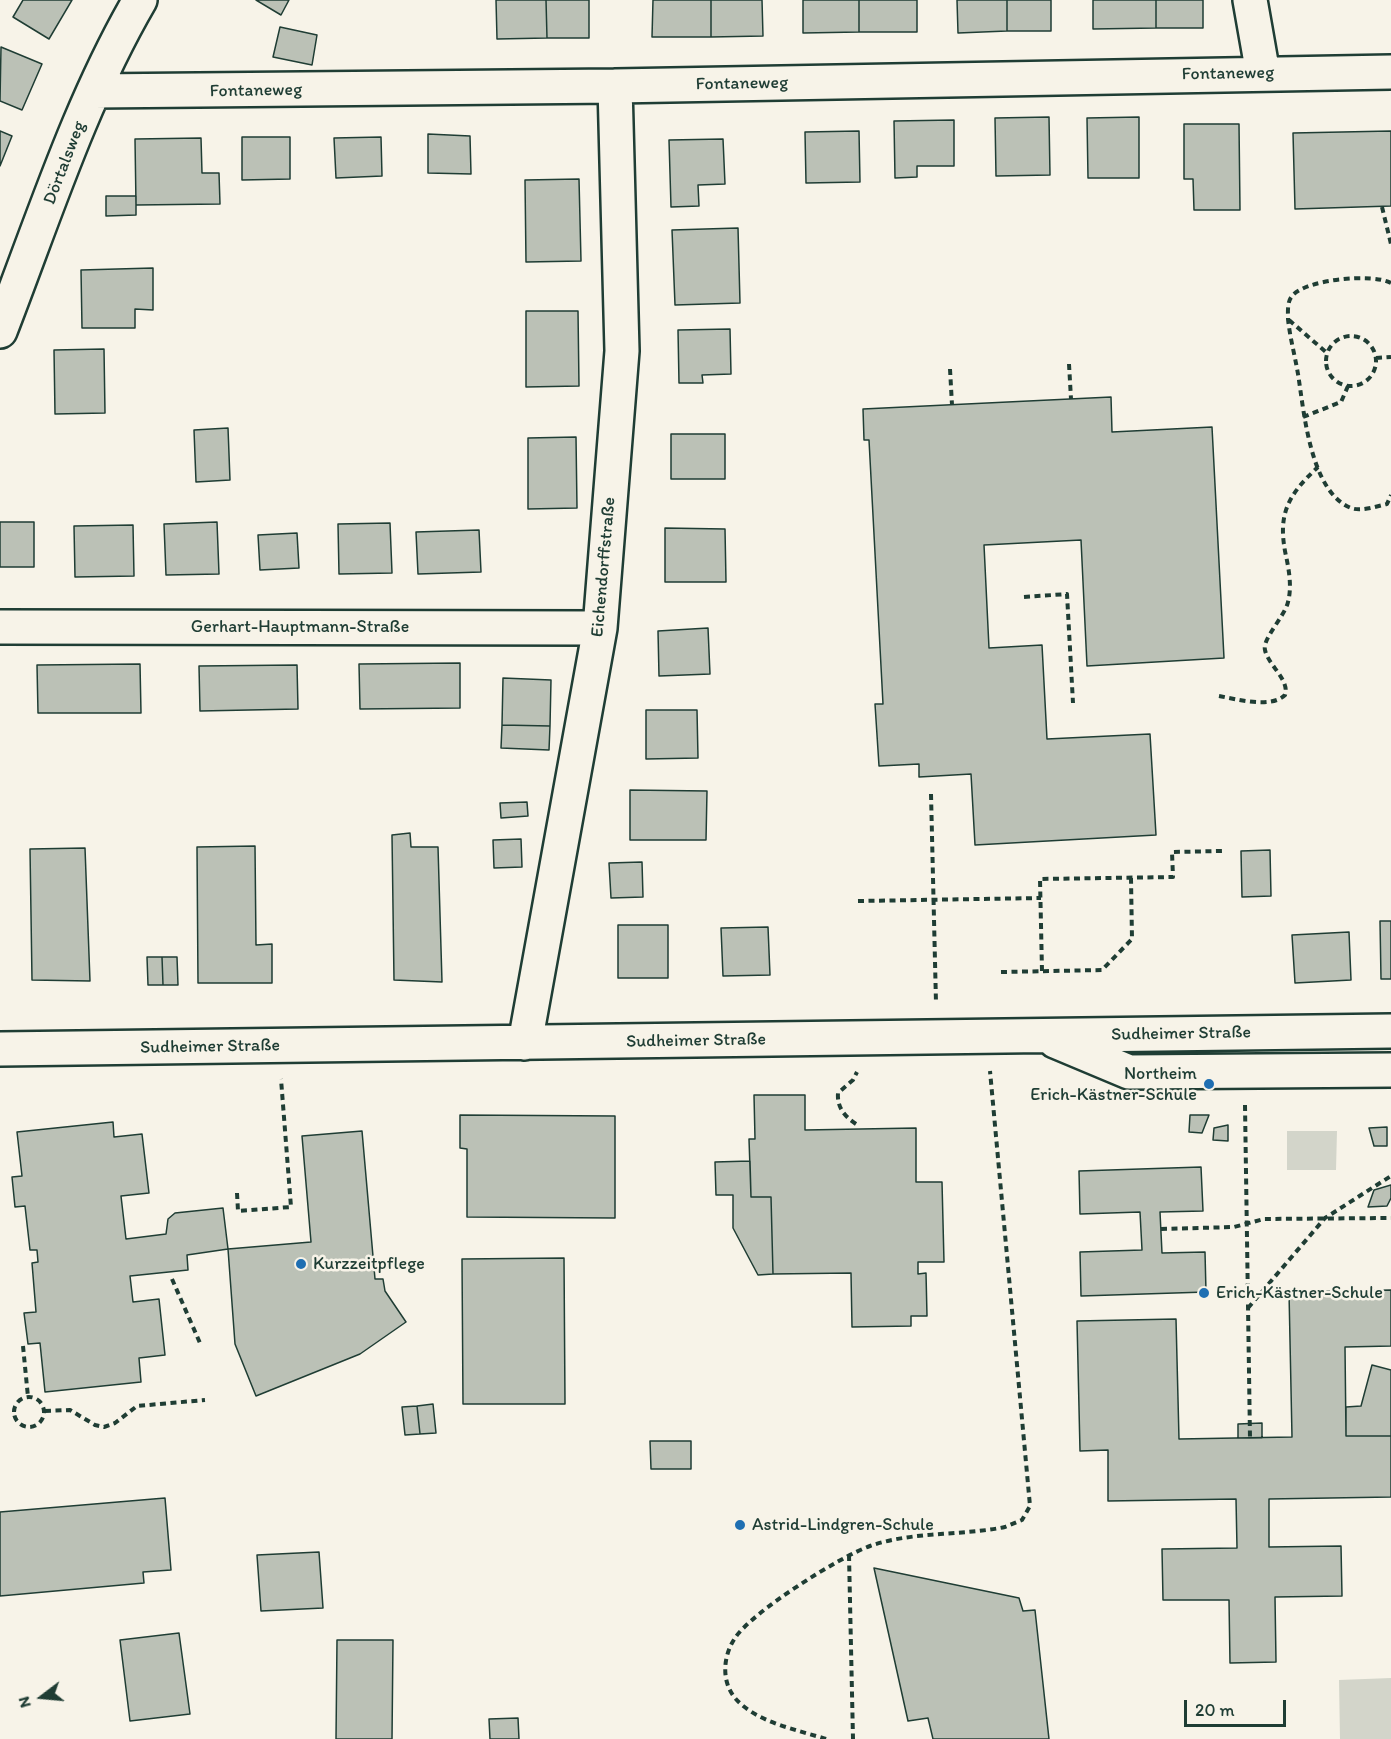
<!DOCTYPE html>
<html>
<head>
<meta charset="utf-8">
<style>
	body { margin:0 }
	#map { position:relative; width:1391px; height:1739px; overflow:hidden; background:#f7f3e8; font-family:Itim,sans-serif }
	canvas { display:block }
	.north { position:absolute; left:12px; top:1667px; width:60px; height:60px; -webkit-text-stroke:4px #f7f3e8; paint-order:stroke; rotate:254deg; font-size:16px; font-weight:700; line-height:24px; text-align:center; color:#1f3d34 }
	.north::after { content:''; display:block; margin:auto; width:21px; height:27px; background:#1f3d34; clip-path:polygon(50% 0,100% 100%,50% 72%,0 100%) }
	.scale { position:absolute; left:1184px; top:1700px; width:102px; height:27px; box-sizing:border-box; border:3px solid #1f3d34; border-top:0; padding-left:8px; font-size:18px; line-height:21px; white-space:nowrap; color:#1f3d34; -webkit-text-stroke:4px #f7f3e8; paint-order:stroke }
</style>
</head>
<body>
<div id="map">
<canvas width="1391" height="1739"></canvas>
<div class="north">N</div>
<div class="scale">20 m</div>
</div>
<script>
const c = document.querySelector('canvas').getContext('2d');
c.lineJoin = 'round';
function paint(path, color) {
  c.fillStyle = color;
  c.fill(path, 'evenodd');
}
function stroke(path, color, width, dash) {
  c.strokeStyle = color;
  c.lineWidth = width;
  c.lineCap = dash ? 'butt' : 'round';
  c.setLineDash(dash || []);
  c.stroke(path);
}
function write(font, color, halo, rows, align = 'center') {
  c.font = font + ' Itim,sans-serif';
  c.lineWidth = 5;
  c.setLineDash([]);
  c.textBaseline = 'middle';
  c.strokeStyle = halo;
  c.fillStyle = color;
  for (const [text, x, y, turn = 0] of rows) {
    c.save();
    c.translate(x, y);
    c.rotate((+turn || 0) * Math.PI / 180);
    c.textAlign = isNaN(turn) ? turn : align;
    if (halo) c.strokeText(text, 0, 0);
    c.fillText(text, 0, 0);
    c.restore();
  }
}
paint(new Path2D(`
	M1287 1131H1337L1336 1170H1287Z
	M1391 1678V1739H1340L1339 1680Z`), '#d3d5ca');
const building = new Path2D(`
	M23 0H72L49 39 13 17Z
	M256 0H289L281 15Z
	M496 0H546L547 38 497 39Z
	M546 0H589V38H547Z
	M653 0H711V37H652Z
	M711 0H762L763 36 711 37Z
	M803 0H859V32L803 33Z
	M859 0H917V32H859Z
	M957 0H1007V31L958 33Z
	M1007 0H1051V31H1007Z
	M1093 0H1156V28L1093 29Z
	M1156 0H1203V28H1156Z
	M280 27 317 35 312 65 273 57Z
	M1 47 42 64 22 110 0 101Z
	M1049 117 1050 175 996 176 995 118Z
	M1139 117V178H1088L1087 118Z
	M954 120V166H917V177L895 178 894 121Z
	M1184 124H1239L1240 210H1194L1193 179H1184Z
	M0 131 12 136 0 166Z
	M859 131 860 182 806 183 805 132Z
	M1391 131V206L1295 209 1293 133Z
	M428 134 470 136 471 174 428 173Z
	M242 137H290V179L242 180Z
	M381 137 382 176 336 178 334 138Z
	M201 138 202 173H219L220 204 136 205 135 139Z
	M723 139 725 184 698 185 699 206 671 207 669 140Z
	M579 179 581 261 526 262 525 180Z
	M106 196H136V215L106 216Z
	M738 228 740 303 675 305 672 230Z
	M153 268V310L135 309V328H82L81 270Z
	M526 311H578L579 386 526 387Z
	M730 329 731 374 702 375 703 383H679L678 330Z
	M104 349 105 413 55 414 54 350Z
	M1111 397 1112 432 1212 427 1224 658 1087 666 1081 540 984 545 989 648 1042 645 1047 739 1150 734 1156 835 975 845 971 774 919 777V764L879 766 875 704H883L869 440H864L863 409Z
	M228 428 230 480 196 482 194 430Z
	M671 434H725V479H671Z
	M576 437 577 508 528 509V438Z
	M0 522H34V567H0Z
	M217 522 219 574 166 575 164 524Z
	M390 523 392 573 339 574 338 524Z
	M133 525 134 576 75 577 74 526Z
	M665 528 725 529 726 582H665Z
	M479 530 481 572 418 574 416 532Z
	M297 533 299 568 260 570 258 535Z
	M708 628 710 674 659 676 658 631Z
	M460 663V708L360 709 359 664Z
	M140 664 141 713H38L37 665Z
	M297 665 298 709 200 711 199 666Z
	M503 678 551 680 550 726 502 725Z
	M646 710H697L698 758 646 759Z
	M502 725 550 726 549 750 501 748Z
	M630 790 707 791 706 840H630Z
	M527 802 528 816 501 818 500 803Z
	M410 833 411 847H438L442 982 394 980 392 835Z
	M521 839 522 867 494 868 493 840Z
	M255 846 256 945 272 944V983H198L197 847Z
	M85 848 90 981 32 980 30 849Z
	M1270 850 1271 896 1242 897 1241 851Z
	M642 862 643 897 611 898 609 863Z
	M1380 921H1391V979H1381Z
	M618 925H668V978H618Z
	M768 927 770 975 723 976 721 928Z
	M1349 932 1351 980 1295 983 1292 935Z
	M147 957H162L163 985H148Z
	M162 957H177L178 985H163Z
	M754 1095H805V1130L916 1128V1182H942L944 1262H918V1274L926 1273 927 1316H911V1326L852 1327 851 1273 773 1274 771 1197H751L749 1139H755Z
	M460 1115 615 1116V1218L467 1217V1149L460 1148Z
	M1190 1115H1209L1202 1133 1189 1132Z
	M113 1122 114 1137 142 1134 149 1193 121 1196 126 1239 166 1234 168 1219 175 1213 223 1208 228 1249 187 1255 188 1270 130 1276 133 1302 159 1299 165 1355 139 1358 141 1382 45 1392 40 1343 28 1344 24 1313 36 1312 32 1263 38 1262 37 1250H30L25 1206 15 1207 12 1177 22 1176 17 1132Z
	M1228 1125V1141L1213 1140 1214 1128Z
	M1387 1127V1146H1374L1369 1128Z
	M362 1131 375 1279H383L385 1291 406 1322 360 1354 256 1396 235 1344 228 1249 311 1242 302 1136Z
	M750 1161 751 1197H771L773 1274 758 1275 733 1228V1195H716L715 1162Z
	M1201 1167 1203 1211 1160 1212 1162 1253 1205 1252 1206 1292 1081 1296 1080 1252 1142 1250 1140 1212 1080 1214 1079 1171Z
	M1391 1185V1198L1387 1206 1368 1207 1374 1190Z
	M564 1258 565 1404H463L462 1259Z
	M1391 1290V1346L1345 1347 1346 1436H1391V1497L1269 1499V1547L1341 1546 1342 1596 1275 1597 1276 1662 1230 1663 1229 1600H1163L1162 1549 1237 1548 1236 1499 1108 1501V1450L1080 1451 1077 1321 1176 1319 1179 1439 1292 1437 1289 1292Z
	M1372 1365 1391 1370V1436H1346V1407L1361 1406Z
	M433 1404 436 1433 420 1434 417 1406Z
	M417 1406 420 1434 405 1435 402 1407Z
	M1262 1423V1438H1238V1424Z
	M650 1441H691V1469H651Z
	M165 1498 171 1570 143 1572 144 1583 0 1596V1512Z
	M319 1552 323 1608 261 1611 257 1555Z
	M874 1568 1019 1598 1023 1611 1035 1610 1049 1739H933L928 1718 908 1721Z
	M179 1633 190 1714 130 1721 120 1640Z
	M337 1640H393L392 1739H336Z
	M518 1718 519 1739H490L489 1719Z`);
paint(building, '#bbc1b6');
stroke(building, '#1f3d34', 1.5);
const minor = new Path2D(`
	M1250 0 1263 74
	M94 91 615 86 1391 72
	M0 331C43 220 80 103 140 0
	M0 627 600 628
	M1055 1041 1129 1072 1391 1070
	M525 1043 600 628 622 351 615 86
	M0 1049 1391 1031`);
stroke(minor, '#1f3d34', 38);
stroke(new Path2D(`
	M1382 207 1391 244
	M1391 283C1373 273 1306 279 1292 296 1287 302 1288 312 1288 319 1290 338 1295 356 1298 374 1304 411 1310 492 1351 508 1361 512 1377 506 1387 504L1391 495
	M1289 320 1327 353
	M1326 361a25 25 0 1 1 50 0a25 25 0 1 1-50 0Z
	M1376 358 1391 357
	M1069 364 1071 399
	M950 369 952 405
	M1303 417 1341 402 1348 386
	M1024 597 1067 594 1073 703
	M1219 696C1236 699 1271 709 1285 695 1290 680 1268 665 1265 650 1262 639 1285 616 1288 602 1292 587 1289 570 1286 556 1277 514 1288 495 1318 467
	M931 794 936 1003
	M858 901 1041 898
	M1042 971 1040 879 1173 877 1172 852 1222 851
	M1001 972 1102 970 1132 939 1131 878
	M1245 1105 1250 1438
	M856 1124C844 1116 837 1107 838 1093L853 1080 857 1072
	M237 1193 238 1211 291 1207 281 1079
	M1161 1229 1234 1227 1264 1219 1391 1218
	M172 1279 200 1343
	M1248 1308 1325 1218 1391 1176
	M23 1346 28 1397
	M14 1412a15 15 0 1 1 30 0a15 15 0 1 1-30 0Z
	M45 1411 70 1410 95 1425 104 1427 115 1423 137 1406 205 1400
	M849 1555 853 1739
	M826 1739C798 1730 755 1722 735 1698 721 1681 723 1656 735 1638 752 1612 839 1557 870 1546 913 1531 961 1536 1005 1527L1022 1520 1030 1506 990 1071`), '#1f3d34', 4, [6, 4.5]);
stroke(minor, '#f7f3e8', 33);
for (const [x, y, r, color] of [
	[1209,1084,6,"#1f6fb2"],
	[301,1264,6,"#1f6fb2"],
	[1204,1293,6,"#1f6fb2"],
	[740,1525,6,"#1f6fb2"]
]) {
  const dot = new Path2D();
  dot.arc(x, y, r, 0, 2 * Math.PI);
  c.fillStyle = color;
  c.fill(dot);
  stroke(dot, '#f7f3e8', 2);
}
write('18px', '#1f3d34', '#f7f3e8', [
	["Fontaneweg",1228,74,-1],
	["Fontaneweg",742,84,-1],
	["Fontaneweg",256,91,-1],
	["Dörtalsweg",65,163,-69],
	["Eichendorffstraße",604,567,-85],
	["Gerhart-Hauptmann-Straße",300,627],
	["Sudheimer Straße",1181,1034,-1],
	["Sudheimer Straße",696,1041,-1],
	["Sudheimer Straße",210,1047,-1]
]);
write('18px', '#1f3d34', '#f7f3e8', [
	["Northeim",1197,1074,"right"],
	["Erich-Kästner-Schule",1197,1095,"right"],
	["Kurzzeitpflege",313,1264],
	["Erich-Kästner-Schule",1216,1293],
	["Astrid-Lindgren-Schule",752,1525]
], 'left');
</script>
</body>
</html>
